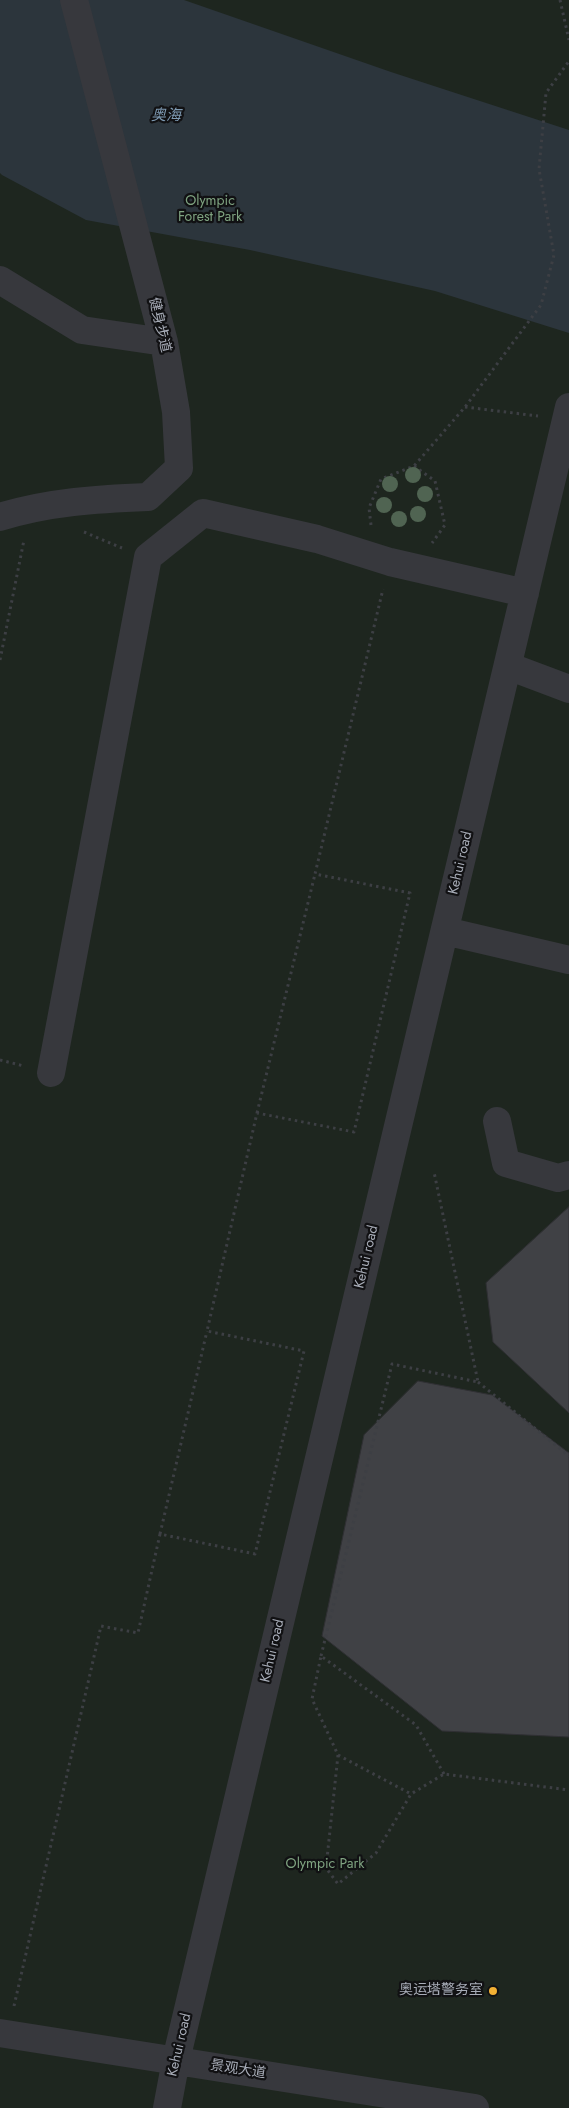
<!DOCTYPE html>
<html>
<head>
<meta charset="utf-8">
<style>
	body { margin:0 }
	canvas { display:block; background:#161618 }
</style>
</head>
<body>
<canvas width="569" height="2108"></canvas>
<script>
const c = document.querySelector('canvas').getContext('2d');
c.lineJoin = 'round';
function paint(path, color) {
  c.fillStyle = color;
  c.fill(path, 'evenodd');
}
function stroke(path, color, width, dash) {
  c.strokeStyle = color;
  c.lineWidth = width;
  c.lineCap = dash ? 'butt' : 'round';
  c.setLineDash(dash || []);
  c.stroke(path);
}
function write(font, color, halo, rows, align = 'center') {
  c.font = font + ' Jost,"Noto Sans SC",sans-serif';
  c.lineWidth = 4.5;
  c.setLineDash([]);
  c.textBaseline = 'middle';
  c.strokeStyle = halo;
  c.fillStyle = color;
  for (const [text, x, y, turn = 0] of rows) {
    c.save();
    c.translate(x, y);
    c.rotate((+turn || 0) * Math.PI / 180);
    c.textAlign = isNaN(turn) ? turn : align;
    if (halo) c.strokeText(text, 0, 0);
    c.fillText(text, 0, 0);
    c.restore();
  }
}
paint(new Path2D(`
	M0 0H569V2108H0Z`), '#1e261f');
paint(new Path2D(`
	M0 0H184L391 72 569 130V333L435 291 250 250 86 220 2 175 0 173Z`), '#2c353c');
const building = new Path2D(`
	M569 1207V1413L493 1342 486 1283Z
	M418 1381 492 1395 569 1453V1737L442 1731 322 1636 364 1435Z`);
paint(building, '#404145');
stroke(building, '#303034', 1);
stroke(new Path2D(`
	M560 0 569 40
	M465 407 538 416
	M414 466 435 481 445 525 432 543
	M371 525 369 508 381 479 414 466 465 407 541 305 554 255 539 169 546 93 569 61
	M84 532 122 548
	M0 660 24 540
	M0 1060 24 1066
	M257 1113 315 874
	M478 1382 569 1456
	M160 1534 207 1331
	M321 1656 392 1364 478 1382 434 1172
	M338 1755 411 1794
	M444 1774 416 1725 321 1656 312 1699 338 1755 326 1868 338 1884 376 1853 411 1794 444 1774 569 1790
	M14 2006 101 1626 138 1633 160 1534 255 1554 304 1351 207 1331 257 1113 354 1132 410 893 315 874 383 589`), '#3d3f44', 3, [2.5, 4]);
stroke(new Path2D(`
	M0 280 82 330 164 342
	M0 517C48 502 97 499 148 497L179 468 176 412 164 342 74 0
	M508 666 569 689
	M445 931 569 960
	M51 1073 148 557 203 513 317 539 390 562 525 593
	M497 1121 506 1163 558 1178 569 1175
	M0 2033 475 2108
	M167 2108 176 2060 569 407`), '#37383d', 28);
c.fillStyle = '#506452';
for (const [x, y] of [
	[413,475],
	[390,484],
	[425,494],
	[384,505],
	[418,514],
	[399,519]
]) {
  c.beginPath();
  c.arc(x, y, 8, 0, 2 * Math.PI);
  c.fill();
}
for (const [x, y, r, color] of [
	[493,1991,5,"#f2b134"]
]) {
  const dot = new Path2D();
  dot.arc(x, y, r, 0, 2 * Math.PI);
  c.fillStyle = color;
  c.fill(dot);
  stroke(dot, '#111113', 2);
}
write('14px', '#7fa381', '#111113', [
	["Olympic",210,202],
	["Forest Park",210,218],
	["Olympic Park",325,1865]
]);
write('14px', '#a8adb8', '#111113', [
	["健身步道",159,325,77],
	["Kehui road",461,863,-77],
	["Kehui road",367,1257,-77],
	["Kehui road",273,1651,-77],
	["Kehui road",180,2045,-77],
	["景观大道",238,2070,9]
]);
write('14px', '#a8adb8', '#111113', [
	["奥运塔警务室",483,1991]
], 'right');
write('italic 15px', '#7f9bb3', '#111113', [
	["奥海",166,116]
]);
</script>
</body>
</html>
